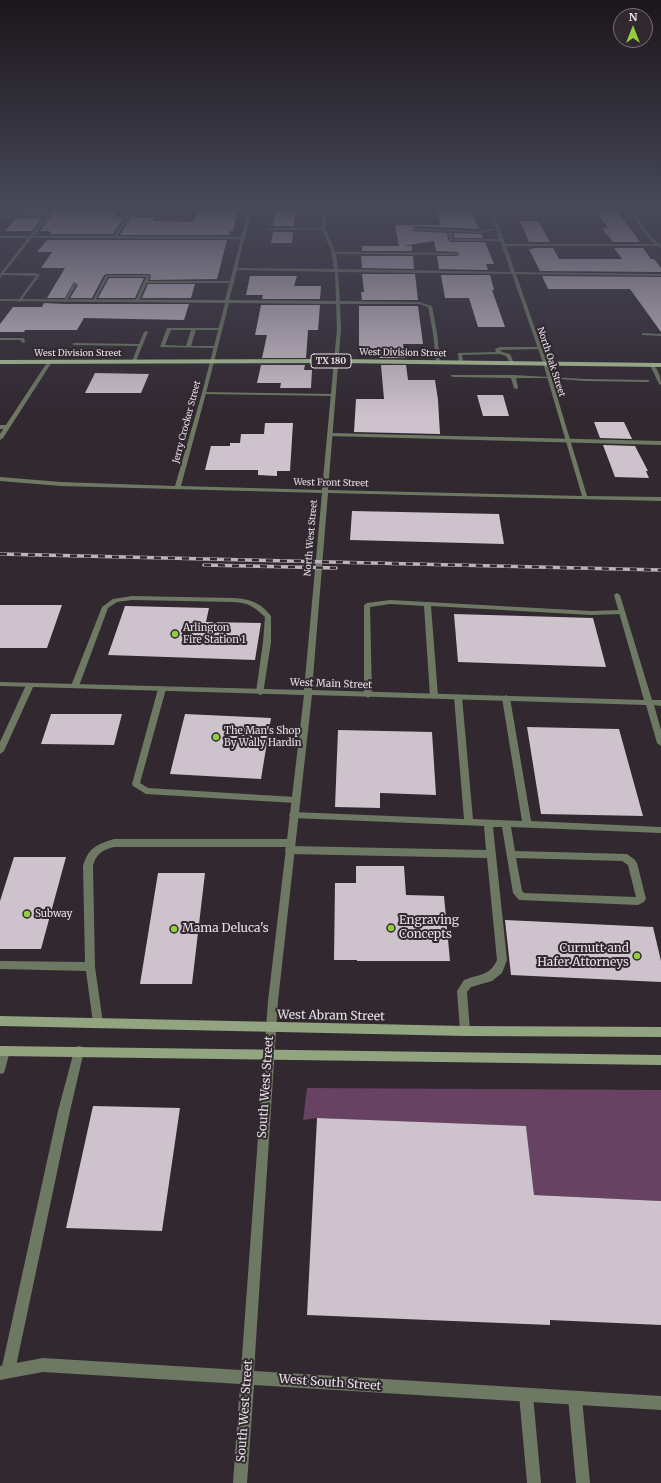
<!DOCTYPE html>
<html>
<head>
<meta charset="utf-8">
<style>
	body { margin:0 }
	#map { position:relative; width:661px; height:1483px; overflow:hidden; background:#312830; font-family:Merriweather,serif }
	canvas { display:block }
	.north { position:absolute; left:613px; top:8px; width:40px; height:40px; box-sizing:border-box; background:#312830; border:1px solid #797278; border-radius:50%; rotate:0deg; font-size:11px; font-weight:700; line-height:16px; text-align:center; color:#e6e0e5 }
	.north::after { content:''; display:block; margin:auto; width:14px; height:18px; background:#92cd3e; clip-path:polygon(50% 0,100% 100%,50% 72%,0 100%) }
</style>
</head>
<body>
<div id="map">
<canvas width="661" height="1483"></canvas>
<div class="north">N</div>
</div>
<script>
const c = document.querySelector('canvas').getContext('2d');
c.lineJoin = 'round';
function paint(path, color) {
  c.fillStyle = color;
  c.fill(path, 'evenodd');
}
function stroke(path, color, width, dash) {
  c.strokeStyle = color;
  c.lineWidth = width;
  c.lineCap = dash ? 'butt' : 'round';
  c.setLineDash(dash || []);
  c.stroke(path);
}
function write(font, color, halo, rows, align = 'center') {
  c.font = font + ' Merriweather,serif';
  c.lineWidth = 4;
  c.setLineDash([]);
  c.textBaseline = 'middle';
  c.strokeStyle = halo;
  c.fillStyle = color;
  for (const [text, x, y, turn = 0] of rows) {
    c.save();
    c.translate(x, y);
    c.rotate((+turn || 0) * Math.PI / 180);
    c.textAlign = isNaN(turn) ? turn : align;
    if (halo) c.strokeText(text, 0, 0);
    c.fillText(text, 0, 0);
    c.restore();
  }
}
paint(new Path2D(`
	M307 1088 661 1090V1201L534 1195 526 1126 317 1118 303 1120Z`), '#674262');
paint(new Path2D(`
	M24 209H49L46 213H21Z
	M56 209H118L114 217H124L113 234H50L52 232H49L50 231H40Z
	M198 209H237L236 211H238L233 231H230L228 235H120L131 217H154L153 221 193 222Z
	M436 209 471 211 479 229 415 226 413 231 447 233 448 240 451 242H485L494 264H486L488 270 439 269 437 256H457L460 253 457 252 436 251 434 241 403 246H412V251H362V246H399L395 225H441Z
	M280 210H295L294 226H273L276 211H279Z
	M597 212H618L640 242H613L602 228H608Z
	M16 218H42L32 231H5Z
	M520 221H538L550 242H529Z
	M273 232H293L292 243H271Z
	M454 233 481 234 483 238H454Z
	M47 240H227L217 279 150 280 151 275 148 274H107L104 275 92 298H70L78 285 74 282 65 298H47L65 268H41L52 252H37Z
	M532 248H553L559 259H622L614 248H643L651 259H654L661 268V272L540 271 529 249H533Z
	M361 256H413L414 269 362 268Z
	M362 274H415L418 300H362L361 292H364Z
	M441 275H490L494 290H492L505 327H478L469 298H445Z
	M250 276H297L294 286H321L320 299H262L263 295H246Z
	M542 276 661 277V332L630 289H548Z
	M109 278H144L135 298H98Z
	M148 284H195L191 298H142Z
	M44 303 64 304H189L184 320 84 318 77 330H25L24 332H0V324L13 307H42Z
	M261 305H320L318 330H308L306 358H262L267 335H255Z
	M359 306H418L423 344H403L405 358H380L379 350H359Z
	M261 365H305L304 370H312L311 388H280L281 383H257Z
	M381 365H406L408 380H435L438 400 440 434 354 432 356 399H384Z
	M95 373 149 374 141 393H85Z
	M477 395H503L509 416H483Z
	M594 422H624L632 439 600 438Z
	M265 423H293L290 471H277V476L258 475V470H205L211 446H230V443H240L241 434H264Z
	M603 445 635 446 648 471H646L649 478 615 477Z
	M352 511 499 514 504 544 350 540Z
	M0 605H62L47 648H0Z
	M125 606 209 608 206 622 261 623 255 660 108 655Z
	M454 614 593 618 606 667 458 662Z
	M51 714H122L114 745 41 744Z
	M185 714 271 718 261 779 170 774Z
	M527 727 619 729 643 816 541 814Z
	M338 730 432 732 436 795 380 793V808L335 807Z
	M14 857H66L41 949H0V901Z
	M356 866H404L406 895 444 896 450 961H357V960H334L335 883H356Z
	M158 873H205L192 984H140Z
	M505 920 653 927 661 961V982L511 975Z
	M93 1106 180 1108 162 1231 66 1228Z
	M317 1118 526 1126 534 1195 661 1201V1325L550 1320V1325L307 1315Z`), '#cec2cc');
paint(new Path2D(`
	M17 214 47 215 49 216H17L0 220V218Z
	M269 228H324L326 229 324 230H268Z
	M415 228 480 231 498 228 500 229 480 233 414 230Z
	M450 232 452 233 453 239H501L503 240 501 241H451L449 240 448 233Z
	M503 244H659L661 245 659 246H502Z
	M1 273H35L40 275 20 302 18 301 36 276 2 275Z
	M107 275H148L150 276 148 281H233L235 282 233 283H147L139 301 137 302 135 301 146 277H108L95 301 92 302 105 276Z
	M74 283 77 284 66 302H64Z
	M419 302 432 306 437 333 440 363 436 362 433 333 428 307 419 304Z
	M167 328H220L222 329 220 330H196L191 346H217V348L160 347ZM171 330H191L186 346 165 345Z
	M146 331 148 332 136 361 134 362 132 361 138 346 74 345 72 344 74 343 139 344 144 332Z
	M642 333 661 334V336L644 335H642Z
	M0 338H24L25 342 23 343 20 340H0Z
	M500 347H539L541 348 539 349 500 350 502 352 510 354 514 363 512 364 510 363 506 356 500 354 462 355 463 362 461 363 459 362 458 353 496 352 495 349Z
	M652 364C658 368 661 378 661 385L659 384 650 365Z
	M451 375H513L585 379 648 380 650 381 648 382 585 381 549 378H516L518 388 516 389 514 388 511 378 453 377 451 376Z
	M202 392 333 394 335 395 333 396 204 394 202 393Z
	M0 425H7L10 427 7 429H0Z
	M331 433 661 441V445L329 436 328 435Z
	M132 596 233 598C250 599 260 602 271 616V642L263 694 260 695 256 692 263 642 265 617C253 606 249 603 233 602L132 600 117 602 108 608 79 686 78 688H72L71 686 102 607 113 599Z
	M390 600 591 611 622 610 625 612 622 614 591 615 431 606 438 696 434 699 430 696 424 606 390 604 370 607 372 695 368 698 364 695V605L367 603Z
	M27 683H33L34 685 4 751 0 754V742Z
	M162 686 166 689 140 783 148 788 295 797 298 798 299 800 298 802 295 803 146 794 133 786 132 784 158 689Z
	M458 694 462 697 473 819 522 821 502 698 506 695 510 698 531 821 661 827V833L511 827 515 851 627 854 635 860 637 863 646 899 644 902 638 905 519 900 513 893 502 827H493L507 960 502 973 492 981 471 987 467 992 470 1031 469 1035 465 1036 461 1035 460 1031 457 991 464 980C479 974 490 976 497 960L487 858 289 854 286 853 285 850 286 847H289H114C102 850 96 854 93 866L95 967 103 1023 102 1026 98 1028 94 1026 93 1023 86 971 0 969V961L85 962 83 866C89 847 96 845 114 839H290L293 841 294 843 293 845 290 846 486 850 484 826 293 818 290 817 289 815 290 813 293 812 464 819 454 697ZM516 858 622 861 628 865 636 897 524 893 522 891Z
	M5 1046 9 1047 10 1051 4 1073 0 1074V1050L1 1047Z
	M79 1046 83 1047 84 1051 70 1111 15 1371 13 1376 8 1378 3 1376 1 1371 58 1111 74 1051 75 1047Z
	M526 1388 531 1390 533 1395 541 1483H527L519 1395 521 1390Z
	M575 1391 580 1393 582 1398 590 1483H576L568 1398 570 1393Z`), '#6d7962');
paint(new Path2D(`
	M51 209H55L34 236H114L131 209H135L117 236 241 237 248 209H252L245 237 246 238 244 239 237 268 334 269 331 250 321 227 324 209H328L325 227 335 252 457 253 459 254 457 255 336 254 338 269 511 272 489 209H493L515 272 661 274V276L516 274 547 363 587 496 661 497V501L328 493 312 690 644 700 614 595 617 593 620 595 652 700H661V706L654 705 661 730V746L657 743 646 705 312 695 278 1001 254 1371 661 1396V1410L254 1385 247 1483H233L240 1384 43 1372 0 1380V1366L43 1358 241 1370 268 1001 304 695 0 686V682L304 690 322 493 61 486 0 481V477L61 482 175 486 202 393 225 303 0 301V299L225 300 241 239 32 238 0 278V274L28 238H0V236H30ZM237 270 335 272 336 301 229 300ZM338 272 512 274 543 363 582 496 328 490 341 329 340 304H420L422 303 420 302 340 301ZM229 303 336 304 337 329 322 490 181 486 206 393Z
	M627 209H631L652 238 661 245V248L650 240Z
	M48 361 52 362 3 438 0 440V434Z`), '#6d7962');
paint(new Path2D(`
	M0 1016 465 1026 661 1027V1037L465 1036 0 1026Z
	M0 1046 661 1055V1065L0 1056Z`), '#92a480');
paint(new Path2D(`
	M336 359 661 363V367L336 363 0 364V360Z`), '#afc697');
const rail = new Path2D(`
	M0 554 661 570
	M204 565 336 568`);
stroke(rail, '#bbb4ba', 3.5);
stroke(rail, '#312830', 2.5, [7]);
const sky = c.createLinearGradient(0, 0, 0, 417);
sky.addColorStop(0, '#1b161a');
sky.addColorStop(0.5, '#484859');
sky.addColorStop(1, '#48485900');
c.fillStyle = sky;
c.fillRect(0, 0, 661, 417);
for (const [x, y, r, color] of [
	[175,634,4,"#92cd3e"],
	[216,737,4,"#92cd3e"],
	[27,914,4,"#92cd3e"],
	[391,928,4,"#92cd3e"],
	[174,929,4,"#92cd3e"],
	[637,956,4,"#92cd3e"]
]) {
  const dot = new Path2D();
  dot.arc(x, y, r, 0, 2 * Math.PI);
  c.fillStyle = color;
  c.fill(dot);
  stroke(dot, '#312830', 1.5);
}
write('9px', '#e6e0e5', '#312830', [
	["West Division Street",78,353],
	["West Division Street",403,353,1],
	["North Oak Street",551,362,72],
	["Jerry Crocker Street",187,422,-75],
	["West Front Street",331,483,1],
	["North West Street",311,538,-85]
]);
for (const [x, y, w] of [
	[331,361,40]
]) {
  const box = new Path2D();
  box.roundRect(x - w / 2, y - 7, w, 14, 3);
  c.fillStyle = '#312830';
  c.fill(box);
  stroke(box, '#e6e0e5', 1);
}
write('bold 9px', '#e6e0e5', null, [
	["TX 180",331,361]
]);
write('10px', '#e6e0e5', '#312830', [
	["Arlington",183,628],
	["Fire Station 1",183,640],
	["The Man's Shop",224,731],
	["By Wally Hardin",224,743],
	["Subway",35,914]
], 'left');
write('10px', '#e6e0e5', '#312830', [
	["West Main Street",331,684,2]
]);
write('12px', '#e6e0e5', '#312830', [
	["Engraving",399,921],
	["Concepts",399,935],
	["Mama Deluca's",182,929],
	["Curnutt and",629,949,"right"],
	["Hafer Attorneys",629,963,"right"]
], 'left');
write('12px', '#e6e0e5', '#312830', [
	["West Abram Street",331,1016,1],
	["South West Street",266,1087,-86],
	["West South Street",330,1383,4],
	["South West Street",245,1411,-86]
]);
</script>
</body>
</html>
